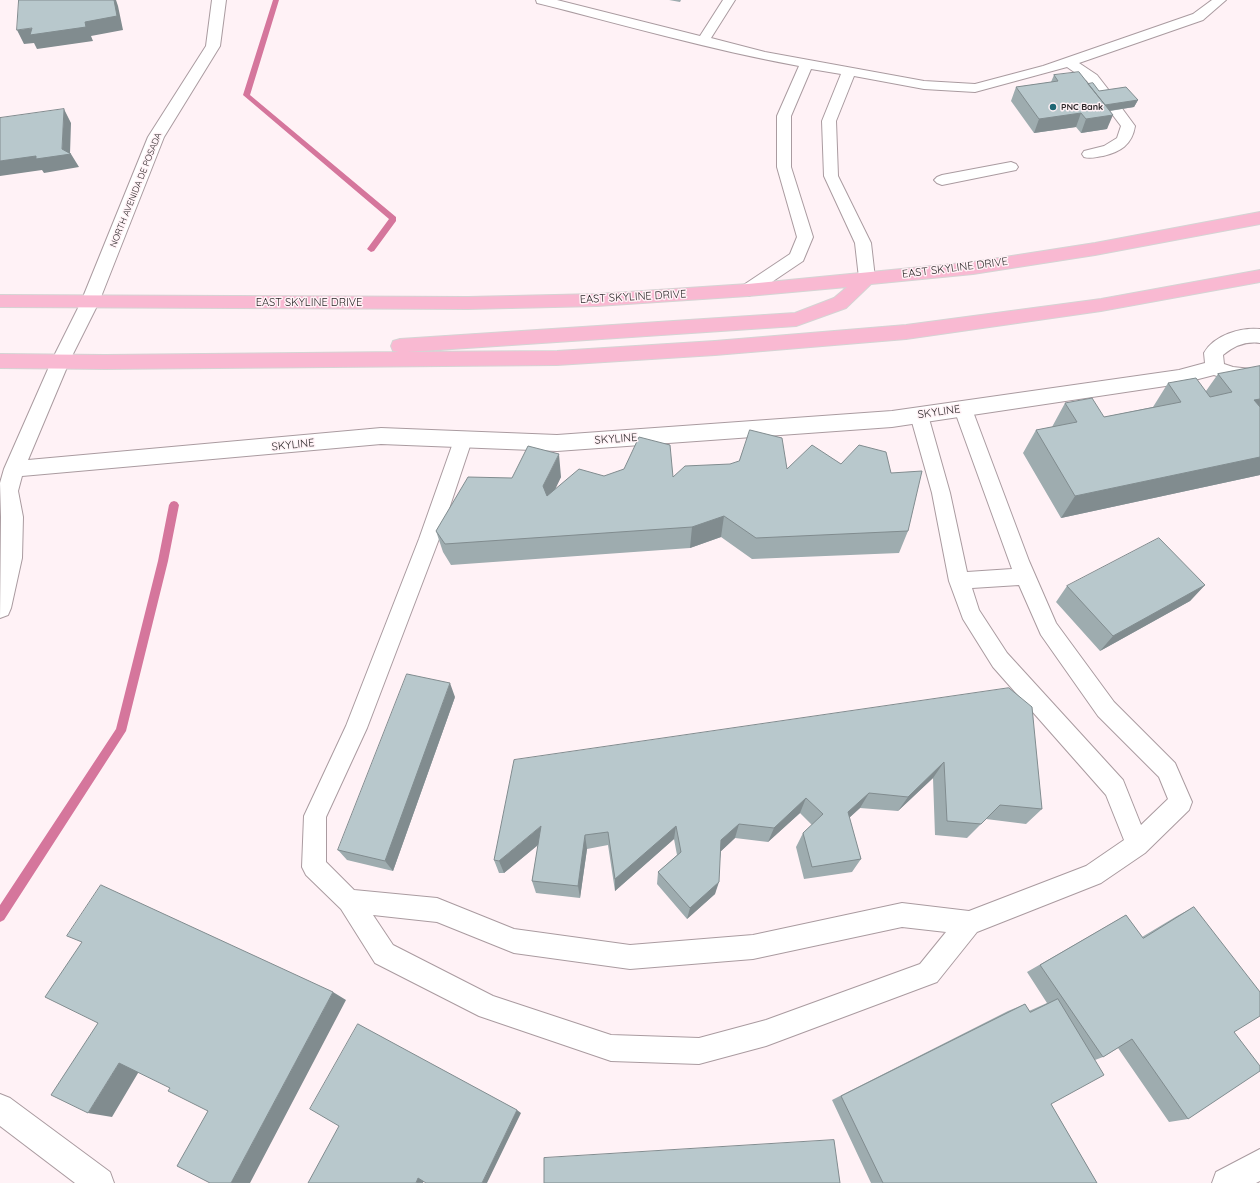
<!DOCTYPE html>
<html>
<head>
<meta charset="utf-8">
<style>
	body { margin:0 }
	canvas { display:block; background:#fff2f6 }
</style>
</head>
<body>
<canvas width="1260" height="1183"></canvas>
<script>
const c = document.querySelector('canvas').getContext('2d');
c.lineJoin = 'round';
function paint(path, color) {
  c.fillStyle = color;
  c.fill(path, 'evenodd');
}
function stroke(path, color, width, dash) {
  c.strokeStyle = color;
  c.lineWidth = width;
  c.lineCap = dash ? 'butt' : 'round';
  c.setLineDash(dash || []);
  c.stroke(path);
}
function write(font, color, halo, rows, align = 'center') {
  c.font = font + ' Quicksand,sans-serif';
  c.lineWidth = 3;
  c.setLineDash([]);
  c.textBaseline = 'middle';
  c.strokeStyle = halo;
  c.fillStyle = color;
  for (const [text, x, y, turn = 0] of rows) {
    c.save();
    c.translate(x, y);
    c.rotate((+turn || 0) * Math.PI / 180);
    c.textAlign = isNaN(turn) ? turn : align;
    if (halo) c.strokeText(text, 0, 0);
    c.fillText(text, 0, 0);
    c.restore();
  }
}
paint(new Path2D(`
	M273 0H279L250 95 396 217V221L374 251 371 252 367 249 389 219 243 95Z
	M174 501 177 502 179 505 168 561 126 731 4 920 0 922V905L116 729 158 561 169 505 171 502Z`), '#d5769c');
const service = new Path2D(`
	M536 0H557L700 36 723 0H735L711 38 765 52 924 81 975 84 1043 66 1193 14 1212 0H1226L1203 20 1079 63 1097 75 1111 93 1113 96 1111 99 1106 100 1101 99 1087 81 1067 67 975 92 924 89 854 76 836 121 838 176 871 243 875 278 873 282 867 284 861 282 859 278 855 243 824 176 822 121 841 74 811 69 791 116V167L813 237 803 261 754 294 748 296 742 294 740 290 742 286 790 254 797 237 777 167V116L799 66C711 50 625 25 537 3Z
	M1116 106 1121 107 1135 126C1132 145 1120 152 1103 156 1096 157 1090 159 1084 157L1082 154 1084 151 1104 146 1117 138 1121 126 1109 110 1111 107Z
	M1011 162 1016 164 1018 167 1016 170 942 185 937 183 934 180 937 177 942 175Z
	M963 402 969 404 972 409 1029 561 1056 623 1114 702 1175 763 1192 802 1189 810 1145 853 1101 883 977 932 937 982 766 1046 699 1064 611 1061 479 1016 375 963 341 909 306 875 302 867 304 816 346 726 419 539 454 440 457 435 463 433 469 435 472 440 439 539 367 728 326 817V862L354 890 437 898 514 929 630 945 753 935 902 903 969 911 1086 866 1124 840 1106 795 993 667 963 619 949 581 932 493 910 415 913 410 919 408 925 410 928 415 950 493 967 572 1012 569 954 409 957 404ZM1019 585 1041 635 1098 716 1159 777 1168 799 1141 825 1123 780 1007 653 979 610 972 588ZM373 915 437 922 514 953 630 969 753 959 902 927 946 932 920 964 766 1020 699 1038 611 1035 493 996 393 945Z`);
const minor = new Path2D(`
	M212 0H226L220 46 164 137 99 302 70 360 28 460 381 428 557 435 892 411 1179 370 1205 363 1204 353C1214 335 1241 327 1260 329V343C1245 341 1234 346 1223 355L1224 364 1233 367 1260 370V384L1231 381 1214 375 1179 384 892 427 557 451 381 444 22 476 18 491 23 517 22 558 11 608 8 615 0 618 1 517 0 483 4 469 52 360 81 302 148 137 206 46Z
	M0 1094 10 1098 110 1172 114 1183H75L0 1126Z
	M1260 1149V1181L1256 1183H1212L1216 1172Z`);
const primary = new Path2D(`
	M1260 212V224L1095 255 973 274 871 284 846 308 796 326 407 352 557 351 715 341 906 325 1101 299 1260 270V282L1101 311 906 339 715 355 557 365 105 369 0 368V354L105 355 399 352 393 351 391 346 393 341 400 339 795 313 834 298 847 287 748 296 597 306 468 309 0 307V295L468 297 597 294 748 284 973 262 1095 243Z`);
stroke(service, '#aa9ba0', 2);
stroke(minor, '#aa9ba0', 2);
stroke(primary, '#d5d4d4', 2);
paint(service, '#fff');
paint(minor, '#fff');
paint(primary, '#f9b9d2');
paint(new Path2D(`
	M669 0H681L680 2Z
	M1054 75 1088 84 1099 91 1138 100 1134 107 1110 111 1107 129 1081 133 1076 127 1034 133 1011 101 1016 87 1051 82Z
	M1260 366V475L1061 518 1023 453 1036 430 1052 427 1065 403 1104 417 1153 407 1168 383 1206 391 1218 374Z
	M841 464 891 473 908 531 899 553 752 559 721 537 690 548 451 565 443 552 436 531 512 478 561 477 554 490 604 476 673 477 787 469Z
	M1205 585 1190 601 1100 651 1056 602 1067 586Z
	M1009 688 1042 809 1026 824 986 819 967 838 935 835 933 778 898 811 860 808 849 818 861 859 852 872 804 879 796 847 803 833 812 825 800 813 768 842 735 838 721 851 715 894 687 919 657 884 658 872 677 855 674 839 615 891 608 845 587 849 580 898 536 893 532 881 538 845 504 873H499L494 860Z
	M455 697 393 871 347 860 338 850Z
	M1194 907 1234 1032 1188 1119 1169 1122 1118 1048 1103 1057 1095 1060 1051 1104 1097 1183H871L832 1100 1008 1011 1025 1004 1029 1011 1047 1003 1027 972 1126 915 1142 937 1177 916Z`), '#9eacaf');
paint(new Path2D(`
	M114 0H116L118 6 123 30 91 36 93 41 37 49 34 43 24 44 17 30 85 22Z
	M1138 100 1134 107 1095 113 1098 106Z
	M64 109 71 123 70 154H71L79 167 44 173 42 170 0 176V161L62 149Z
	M1081 113 1076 127 1034 133 1039 119Z
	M1113 115 1107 129 1081 133 1086 119Z
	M1260 399V418L1254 400Z
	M559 454 561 477 546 509 543 486Z
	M1260 457V475L1061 518 1075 496Z
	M724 516 721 537 690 548 692 527Z
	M1205 585 1190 601 1100 651 1113 636Z
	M450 683 455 697 393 871 385 861Z
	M944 762 933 778 898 811 908 797Z
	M869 793 860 808 839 827 848 812Z
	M806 798 800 813 768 842 774 828Z
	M739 824 735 838 718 854 721 840Z
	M541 826 544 840 504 873 499 861Z
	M676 826 674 839 615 891V879Z
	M585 835 587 849 580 898 578 886Z
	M719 882 715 894 687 919 690 908Z
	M333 992 346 1000 250 1183H231Z
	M119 1063 141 1068 112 1117 88 1113Z
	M517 1110 521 1113 487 1183H482Z
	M418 1178 425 1179 423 1183H416Z`), '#818c8f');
const building = new Path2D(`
	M19 0H114L117 16 85 22 86 27 30 35 32 28 17 30Z
	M1079 72 1113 115 1086 119 1081 113 1039 119 1016 87 1058 81 1054 75Z
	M1093 83 1099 91 1126 87 1138 100 1105 105 1088 84Z
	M64 109 62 149 71 154 36 159V156L0 161V118Z
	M1260 366V399L1254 400 1260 407V457L1075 496 1036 430 1077 422 1065 403 1092 398 1104 417 1181 402 1168 383 1196 378 1210 397 1232 392 1218 374Z
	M750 430 782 438 787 469 812 445 841 464 859 445 886 452 891 473 922 471 908 531 756 538 724 516 692 527 445 544 436 531 468 477 512 478 528 446 559 454 543 486 547 496 579 469 604 476 624 469 639 437 670 445 673 477 685 466 730 464 739 461Z
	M1159 538 1205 585 1113 636 1067 586Z
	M407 674 450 683 385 861 338 850Z
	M1009 688 1032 707 1042 809 1000 805 981 824 947 821 944 762 908 797 869 793 848 812 861 859 812 867 803 833 823 814 806 798 774 828 739 824 721 840 719 882 690 908 658 872 681 852 676 826 615 879 608 832 585 835 578 886 532 881 541 826 499 861 494 860 514 760Z
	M101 885 333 992 231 1183H210L177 1166 208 1111 168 1091 170 1088 119 1063 88 1113 51 1095 98 1023 45 997 82 942 67 936Z
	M1194 907 1260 992V1016L1234 1032 1260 1066V1071L1188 1119 1132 1039 1103 1057 1040 965 1126 915 1143 938Z
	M1058 999 1104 1075 1051 1104 1097 1183H883L841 1096 1025 1004 1030 1012Z
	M358 1024 517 1110 482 1183H426L418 1178 416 1183H308L339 1126 310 1109Z
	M834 1140 840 1183H544V1158Z`);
paint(building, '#b8c8cc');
stroke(building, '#818c8f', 1);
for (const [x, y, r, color] of [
	[1053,107,4,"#1f6775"]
]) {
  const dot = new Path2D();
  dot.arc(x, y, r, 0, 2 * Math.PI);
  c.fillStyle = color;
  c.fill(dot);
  stroke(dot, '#fff2f6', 1.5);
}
write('bold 9px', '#2d282a', '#fff2f6', [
	["PNC Bank",1061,107]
], 'left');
write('9px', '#2d282a', '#fff2f6', [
	["NORTH AVENIDA DE POSADA",136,190,-68]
]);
write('11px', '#2d282a', '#fff2f6', [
	["EAST SKYLINE DRIVE",955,268,-7],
	["EAST SKYLINE DRIVE",633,297,-3],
	["EAST SKYLINE DRIVE",309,303],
	["SKYLINE",939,412,-8],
	["SKYLINE",616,439,-4],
	["SKYLINE",293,445,-6]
]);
</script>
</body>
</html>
